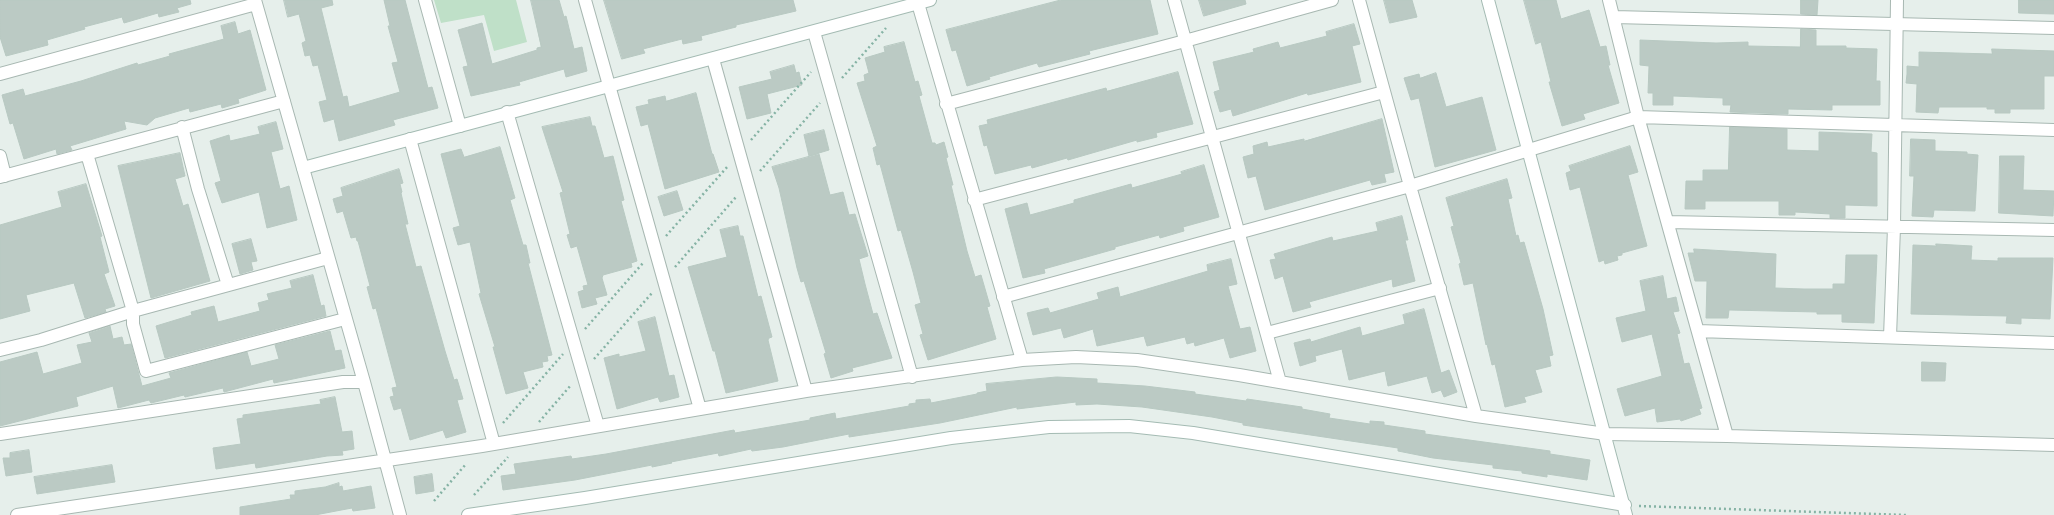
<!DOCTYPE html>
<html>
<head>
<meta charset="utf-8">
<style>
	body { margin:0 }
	canvas { display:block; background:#e6efeb }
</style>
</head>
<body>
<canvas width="2054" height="515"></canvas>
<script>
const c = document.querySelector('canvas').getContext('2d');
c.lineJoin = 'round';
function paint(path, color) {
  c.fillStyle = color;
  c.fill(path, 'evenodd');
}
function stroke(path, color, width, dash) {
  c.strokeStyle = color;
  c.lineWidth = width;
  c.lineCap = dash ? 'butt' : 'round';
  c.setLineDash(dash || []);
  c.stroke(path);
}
paint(new Path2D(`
	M434 0H516L527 42 494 51 484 15 441 23Z`), '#bfe0c8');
const building = new Path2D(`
	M0 0H190L191 4 177 8 179 12 159 17 158 13 124 23 122 17 84 27 85 29 47 40 48 45 6 56 0 37Z
	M284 0H332L333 5 321 8 343 97 347 96 349 107 400 92 392 63 398 62 388 26H390L384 0H405L428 88 432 87 438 108 393 120 395 125 339 141 334 119 324 122 319 102 327 100 318 65 313 66 310 55 305 56 302 43 306 41 299 14 288 17Z
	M531 0H559L564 17 566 16 574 49 582 47 587 71 566 77 564 69 519 82 520 85 471 96 463 67 468 66 458 30 482 23 492 64 537 50V48L541 47Z
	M604 0H793L796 11 736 25V27L701 36 702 40 683 44 682 39 643 49 645 53 622 59Z
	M1061 0H1150L1158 34 1089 51 1090 54 1039 67 1037 63 989 77 990 79 967 86 956 50 952 51 946 30Z
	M1199 0H1245L1246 4 1204 16Z
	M1384 0H1412L1417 17 1390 23Z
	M1524 0H1556L1561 19 1589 10 1600 47 1606 46 1610 65H1608L1619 103 1583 114 1585 119 1562 126 1549 82H1551L1541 42 1536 44Z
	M1801 0H1818L1817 15 1801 14Z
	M2019 0H2054V14L2019 13Z
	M235 22 238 34 250 30 266 90 238 99 239 103 222 108 221 104 190 112 189 108 155 118 147 125 124 121 126 129 70 146 72 150 57 154 56 149 24 159 13 123 10 124 2 95 23 89 25 96 81 81 137 63 138 65 170 56 169 54 224 39 221 26Z
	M1354 24 1360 44 1352 46 1361 82 1308 95 1307 93 1233 116 1231 109 1220 112 1214 92 1220 90 1213 62 1254 52 1253 49 1278 42 1280 48 1327 36 1326 32Z
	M1801 29 1816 30V46H1846V48L1877 49 1876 81H1880V105H1832V110L1788 109V114L1730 112 1731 105H1723V98L1673 96V105H1653V93H1648L1649 66 1640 65V40L1716 43 1748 42V46L1800 47Z
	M904 42 915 82 918 81 922 95 919 96 932 143H935L936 145 944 142 948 157 946 158 953 185H951L967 251 975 277 981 275 990 306 987 307 996 339 928 360 920 335 923 334 915 305 921 303 913 272 901 230 898 231 880 164 877 165 873 148 877 146 857 83 865 81 864 75 869 73 865 58 885 52 884 47Z
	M1992 49 2054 51V76H2044V109H2010V113H1995V109H1987V107H1939L1938 113 1916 112 1917 84 1906 83 1907 74V66L1919 67V52L1992 54Z
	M794 65 796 73 799 72 802 85 767 94 771 113 747 119 739 87 772 79 770 72Z
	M1178 72 1193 124 1156 133 1157 137 1137 142V140L1068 160 1067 158 1032 168 1031 165 995 174 987 145 984 146 979 126 988 124 987 120 1106 88 1107 91Z
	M1436 73 1446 107 1482 97 1496 150 1435 167 1419 98 1411 100 1404 78 1419 74 1420 78Z
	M696 93 712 154H713L719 172 665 189 648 124 641 126 636 107 649 104 648 100 665 96 666 101Z
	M590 117 592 126H595L604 158 613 156 624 200 621 201 637 261 631 263 632 267 603 275 602 278 607 295 595 298 597 304 582 308 578 292 584 290 583 286 588 285 577 246 571 248 567 235 570 234 560 193 563 192 542 127Z
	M1382 119 1394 172 1384 174 1386 182 1372 185 1370 180 1265 210 1256 176 1248 178 1243 157 1254 154 1253 146 1267 142 1268 147 1304 139V141Z
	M276 122 283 149 271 152 280 189 289 186 297 220 267 228 259 192 222 203 215 183 221 181 210 141 229 135 230 141 260 134 258 127Z
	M1730 127 1787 129V150L1819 151V132L1872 134 1871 152 1877 153V206L1845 205V218H1830V214L1795 212V215H1779V201H1705V209H1685L1686 181H1703V170H1728Z
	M824 130 829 150 809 156 804 135Z
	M1911 139 1935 140V151L1967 152V154L1978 155 1975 211 1934 210 1933 217 1912 216 1914 176H1910Z
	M1630 146 1638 172 1628 175 1647 246 1622 253V255L1617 256 1618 260 1605 264 1604 260 1599 262 1580 187 1570 190 1566 173 1571 171 1569 166Z
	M500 147 515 198 510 200 523 245H526L530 263H528L552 355 547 356 548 361 542 362 543 367 523 372 528 388 506 394 493 347H495L479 294 481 293 470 242 458 245 453 228 460 226 441 154 461 149 464 157Z
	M180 153 185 176 175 179 183 206 188 204 210 281 151 298 118 166Z
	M819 154 830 195 843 192 849 215 855 214 868 256 859 259 865 284 873 314 877 313 892 358 852 368 853 371 831 378 824 354 826 353 804 281 801 282 797 268 779 188 772 167Z
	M2000 156H2024L2023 190 2054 191 2053 216 1999 213Z
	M1204 165 1219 217 1183 227 1184 231 1160 238 1159 235 1115 247V249L1044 269 1045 273 1023 278 1005 209 1027 203 1030 215 1074 203V200L1131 184 1132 188 1182 174 1181 172Z
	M399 169 403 183 400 184 402 192 401 193 408 224H405L416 267 421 266 445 351 454 380 457 379 463 399 457 400 466 432 446 438 443 430 410 440 401 408 394 410 390 397 394 396 392 388 397 387 376 308 373 309 367 287 370 286 358 241H357L356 237 351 238 343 211 337 213 333 199 343 196 341 188Z
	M1507 179 1512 198 1508 199 1516 236 1518 235 1520 243 1524 242 1543 309 1553 355 1549 356 1551 366 1535 370 1542 392 1524 397 1526 402 1505 407 1495 364 1492 365 1487 344 1486 345 1473 283 1464 285 1459 264 1461 263 1451 227 1454 226 1446 198Z
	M86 184 102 236 100 237 109 272 104 274 115 306 105 309 106 312 85 318 74 283 26 295 30 311 0 319V225L62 207 58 192Z
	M677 191 683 210 664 216 658 197Z
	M1402 216 1408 240H1405L1415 281 1393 287 1392 279 1309 302 1311 307 1293 312 1283 276 1275 279 1270 260 1276 259 1274 254 1332 237 1333 241 1378 231 1376 223Z
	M738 226 740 236H743L758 297 761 296 772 337 769 338 768 340 778 381 726 393 715 351H713L688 267 727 257 720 230Z
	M251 239 257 261 251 262 253 270 240 274 232 244Z
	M1936 244 1972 246 1971 260 1998 261V258H2053L2050 319 2021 318V324L2006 323 2007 316 1911 314 1913 245 1936 246Z
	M1694 249 1776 254 1775 288 1804 289H1833V284H1845L1846 255H1877L1874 323 1842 322V314H1817V312L1729 310 1728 318H1706L1707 281H1695L1688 253H1694Z
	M1231 259 1237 284 1228 286 1240 329 1250 327 1256 351 1230 358 1224 338 1195 346 1194 342 1187 344 1185 337 1147 346 1144 336 1097 346 1093 329 1064 338 1061 328 1033 335 1027 313 1048 308 1050 313 1099 299 1097 293 1118 287 1120 297 1208 271 1207 265Z
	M313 275 321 306 324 305 326 316 165 358 156 326 192 315 191 312 214 306 218 322 260 311 258 303 269 300 267 294 292 288 290 281Z
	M1663 276 1667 299 1676 297 1679 311 1673 312 1680 333 1677 334 1684 364 1689 363 1702 408 1699 409 1701 414 1681 421 1680 419 1657 422 1655 408 1625 416 1617 389 1662 376 1652 334 1622 342 1616 318 1646 311 1640 281Z
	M1424 309 1441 373 1449 370 1457 392 1444 397 1441 390 1432 393 1427 376 1388 386 1385 371 1349 380 1342 349 1315 356 1316 361 1300 366 1294 343 1310 339 1311 342 1360 327 1362 336 1405 324 1403 315Z
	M655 317 669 376 674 375 679 397 660 402 658 397 617 409 604 358 619 354V357L646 351 638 322Z
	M110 326 113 339 122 337 124 345 131 344 142 386 171 378 169 373 247 352 251 366 279 359 275 345 330 331 335 351 341 350 345 368 274 383 273 379 224 392 223 388 185 397 184 395 151 403 149 400 118 408 113 386 76 397 78 406 0 426V362L37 352 43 374 82 363 77 345 92 342 89 333Z
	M1922 362 1946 363 1945 381H1922Z
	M1057 377 1097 379V383L1145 386 1195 392V394L1246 401 1247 399 1302 407V409L1330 414 1329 418 1370 424V421L1384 422V425L1425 431V434L1550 451V454L1590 460 1587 480 1547 474V477L1522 473V471L1493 468V465L1433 458 1398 451V448L1243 425V423L1212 417 1142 407 1097 404 1076 405V402L1017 409V407L940 423 849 437V434L783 447 752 451 751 449 719 456 718 453 671 462 672 463 652 467V465L575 480 503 490 501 476 516 474 514 464 571 456 572 459 606 454 734 430 735 433 810 420V418L835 413 836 419 909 406V404L916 403V400L930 399 931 403 977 394V393L987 391 986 384Z
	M335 397 342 432 352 431 354 449 342 451 343 455 327 456 256 468 255 463 216 469 213 448 241 444 237 419 243 418V415L321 404 320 400Z
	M29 450 32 472 6 476 3 458H10V453Z
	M112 465 115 482 37 494 34 477Z
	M432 474 434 491 416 494 414 477Z
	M339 483V487L342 486 343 491 371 486 375 508 353 511 352 508 315 515H240V507L291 499 290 495H295V491L325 487Z`);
paint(building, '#bbcac4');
stroke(building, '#b8c9c2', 1);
const street = new Path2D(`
	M255 0 364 382 400 515
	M425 0 460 126
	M585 0 700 409
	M917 0 1022 360 1076 357 1137 360 1239 375 1476 416 1606 434 1727 436 1638 117 1609 0
	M1174 0 1280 382
	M1359 0 1410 186 1476 416
	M1614 17 2054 28
	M814 32 912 377
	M713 59 806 391
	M0 74 256 4
	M946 104 1185 41 1332 0
	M507 112 598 426
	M182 127 198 189 228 285
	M410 139 494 444
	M87 154 133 311V324L146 371 345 319
	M0 156 5 176
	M0 177 284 101
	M974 200 1384 92
	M1668 222 2054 230
	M1003 297 1410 186 1638 117 2054 130
	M1698 331 2054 343
	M1267 333 1440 288
	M1890 337 1894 227 1897 0
	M0 350 41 340 133 311 328 258
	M0 434 343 382H364
	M1727 436 2054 445
	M17 515 482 446 806 391 1022 360`);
const secondary = new Path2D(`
	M1488 0 1626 515
	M303 168 930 0
	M468 515 585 498 951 438 1049 427 1129 426 1193 433 1625 505`);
stroke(street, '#a8b8b2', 14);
stroke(secondary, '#a4bbb3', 14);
stroke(new Path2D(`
	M842 78 886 28
	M751 140 811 72
	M760 171 820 103
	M666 236 728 166
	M675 267 736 197
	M585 329 643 263
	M594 359 652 293
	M539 422 571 385
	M503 423 563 354
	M474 495 508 457
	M434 501 466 464
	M1639 506 1906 515`), '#86b3a5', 2.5, [2, 3]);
stroke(street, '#fff', 12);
stroke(secondary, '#fff', 12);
</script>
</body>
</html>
